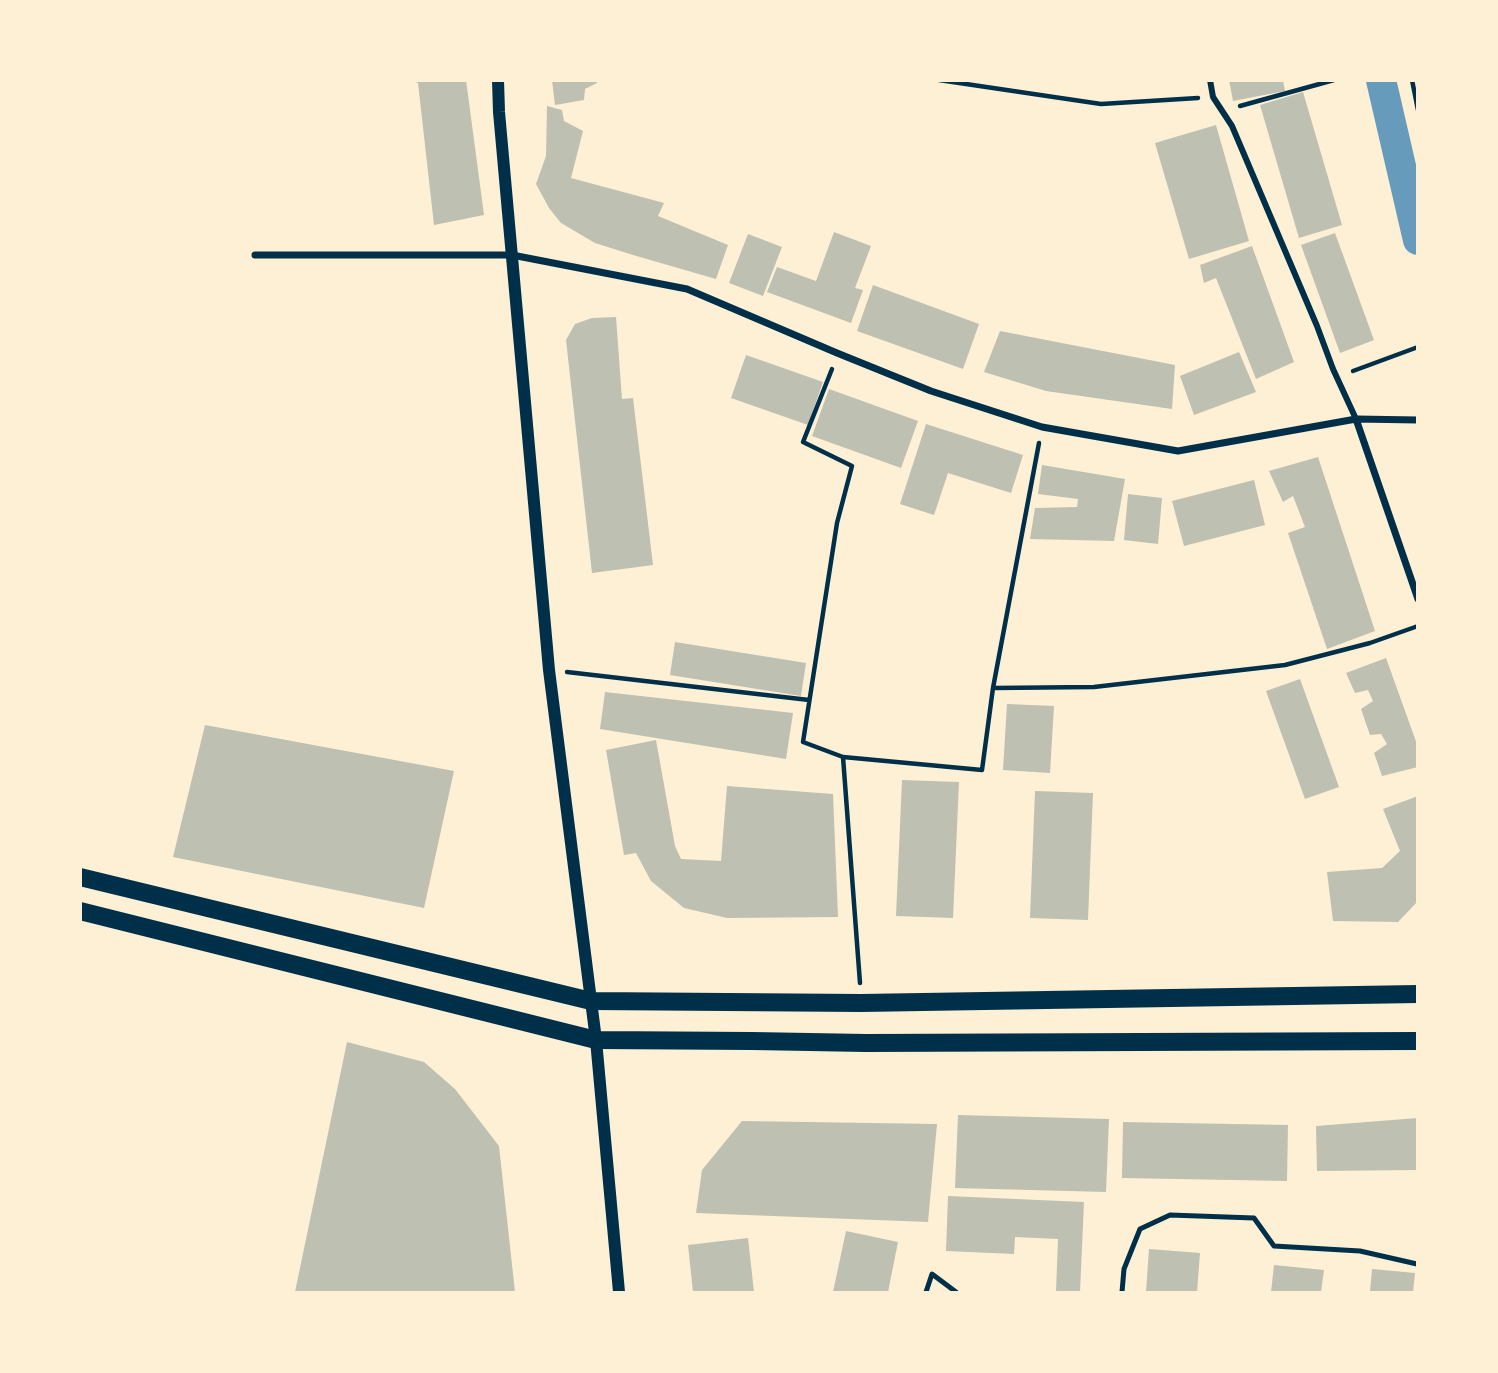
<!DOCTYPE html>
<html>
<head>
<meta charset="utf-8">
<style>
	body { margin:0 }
	#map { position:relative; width:1498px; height:1373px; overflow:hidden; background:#fdf0d5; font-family:"Exo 2",sans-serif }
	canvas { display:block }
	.frame { position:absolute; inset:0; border:82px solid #fdf0d5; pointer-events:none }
</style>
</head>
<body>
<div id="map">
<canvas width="1498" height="1373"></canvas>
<div class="frame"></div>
</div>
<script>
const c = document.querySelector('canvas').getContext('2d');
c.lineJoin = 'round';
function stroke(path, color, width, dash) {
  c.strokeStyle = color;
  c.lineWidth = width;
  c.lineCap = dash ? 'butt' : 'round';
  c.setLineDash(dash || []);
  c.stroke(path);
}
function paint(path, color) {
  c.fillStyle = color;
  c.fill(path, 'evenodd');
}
stroke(new Path2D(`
	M1381 80 1418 240`), '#669bbc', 30);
paint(new Path2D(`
	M410 80H466L484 215 434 225 418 83Z
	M552 80H596L597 83 585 89 584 100 555 105Z
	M1229 80H1283L1285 91 1233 101Z
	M1303 92 1342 225 1299 238 1260 105Z
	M547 106 562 110 564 121 583 131 571 178 664 203 658 216 728 245 716 279 633 255 595 243 561 223 549 208 536 184 546 156Z
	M1216 125 1249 241 1189 259 1155 143Z
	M834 232 871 246 855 288 863 290 851 323 767 292 777 267 816 281Z
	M1335 233 1374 340 1340 353 1301 245Z
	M748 234 782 247 763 296 729 283Z
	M1252 246 1294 362 1256 379 1216 278 1204 283 1200 265Z
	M873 285 979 324 963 369 857 331Z
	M616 317 622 399 633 398 653 565 592 573 566 340 575 324 592 318Z
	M1000 331 1175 365 1172 409 1046 391 984 372Z
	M1239 352 1256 392 1194 415 1180 376Z
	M746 355 823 382 808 425 731 398Z
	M829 389 918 421 901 468 812 436Z
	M926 424 1023 455 1011 493 948 473 934 515 900 504Z
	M1318 457 1375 631 1327 649 1288 533 1305 527 1293 496 1283 502 1269 471Z
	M1042 465 1125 479 1114 541 1030 539 1035 508 1077 507 1078 499 1038 494Z
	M1254 480 1265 525 1184 546 1172 501Z
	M1128 494 1162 498 1158 544 1124 540Z
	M675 642 806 663 801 696 670 675Z
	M1386 658 1418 747V767L1382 776 1374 753 1387 744 1381 734 1370 735 1361 709 1373 701 1368 690 1355 693 1346 673Z
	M1300 679 1339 787 1305 799 1266 691Z
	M605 692 793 713 786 759 600 729Z
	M1007 704 1054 706 1050 773 1003 770Z
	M205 725 454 771 424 908 173 857Z
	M656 740 675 846 681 859 721 861 727 786 833 794 838 917 727 918 684 908 651 881 636 853 624 855 606 750Z
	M902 780 959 782 953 918 896 916Z
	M1035 791 1093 793 1088 920 1030 918Z
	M1418 796V901L1398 922 1333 921 1327 872 1382 868 1400 851 1383 809Z
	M347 1042 424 1062 455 1089 499 1146 515 1292H295Z
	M958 1115 1109 1119 1106 1192 955 1188Z
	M1418 1118V1170L1317 1171 1316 1126Z
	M742 1121 937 1124 928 1222 696 1213 702 1170Z
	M1123 1122 1288 1125 1287 1181 1122 1178Z
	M948 1196 1084 1202 1080 1292H1056L1058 1239 1015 1237 1014 1254 946 1251Z
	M846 1231 898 1242 888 1292H833Z
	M748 1238 754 1292H693L688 1245Z
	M1149 1249 1200 1253 1197 1292H1146Z
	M1274 1265 1324 1270 1321 1292H1271Z
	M1372 1269 1415 1273 1413 1292H1370Z`), '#bec0b2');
stroke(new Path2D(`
	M939 80 1101 104 1198 98
	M1412 80 1418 110
	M1240 106 1334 80
	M832 369 803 442 852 466 837 523 803 742 843 757 860 983
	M1353 371 1418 347
	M567 672 809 700
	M993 688 1094 687 1285 665 1370 643 1418 626
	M843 757 982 770 993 688 1039 443`), '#003049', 4.5);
stroke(new Path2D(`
	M926 1292 932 1274 956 1292
	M1122 1292 1124 1269 1140 1229 1170 1215 1254 1218 1274 1246 1360 1251 1417 1264`), '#003049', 5);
stroke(new Path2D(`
	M1210 80 1213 97 1232 126 1317 326 1333 369 1356 419`), '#003049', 6);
stroke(new Path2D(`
	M255 255H512L687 289 837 353 931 391 1042 427 1178 451 1356 419 1418 420
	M1356 419 1418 599`), '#003049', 7);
stroke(new Path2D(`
	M498 80 499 112 549 670 596 1040 619 1292`), '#003049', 12);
stroke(new Path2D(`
	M80 877 591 1001 861 1003 1418 994
	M80 911 596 1040 752 1041 866 1043 1418 1041`), '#003049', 18);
</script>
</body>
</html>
